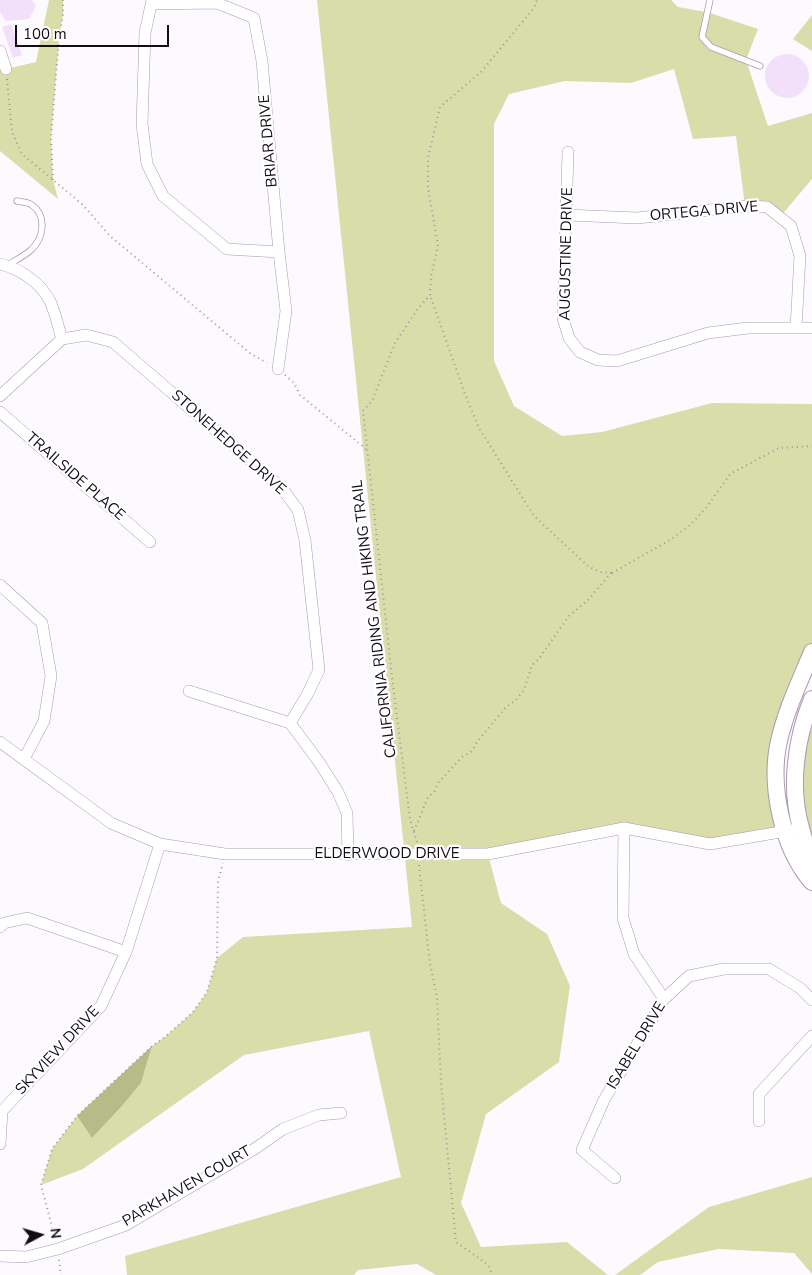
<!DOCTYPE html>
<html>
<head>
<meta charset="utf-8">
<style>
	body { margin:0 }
	#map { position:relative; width:812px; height:1275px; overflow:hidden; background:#fdfaff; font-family:"Nunito Sans",sans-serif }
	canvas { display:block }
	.north { position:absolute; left:15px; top:1210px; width:50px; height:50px; -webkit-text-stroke:4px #fff; paint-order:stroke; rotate:84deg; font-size:14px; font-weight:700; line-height:20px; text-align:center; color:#120c14 }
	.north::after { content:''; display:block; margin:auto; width:18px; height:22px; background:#120c14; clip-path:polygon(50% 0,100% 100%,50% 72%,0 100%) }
	.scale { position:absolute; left:15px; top:25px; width:154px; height:22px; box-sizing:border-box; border:2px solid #120c14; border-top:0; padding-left:6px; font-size:15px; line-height:18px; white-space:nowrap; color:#120c14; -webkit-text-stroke:4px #fff; paint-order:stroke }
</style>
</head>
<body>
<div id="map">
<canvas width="812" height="1275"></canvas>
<div class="north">N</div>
<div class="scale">100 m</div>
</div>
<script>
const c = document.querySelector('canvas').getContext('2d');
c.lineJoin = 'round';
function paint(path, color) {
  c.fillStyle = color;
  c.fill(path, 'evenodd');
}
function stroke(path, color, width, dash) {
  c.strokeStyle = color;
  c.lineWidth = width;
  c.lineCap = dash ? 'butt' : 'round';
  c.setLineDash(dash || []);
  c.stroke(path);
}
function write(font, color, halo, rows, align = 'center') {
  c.font = font + ' "Nunito Sans",sans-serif';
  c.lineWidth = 4.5;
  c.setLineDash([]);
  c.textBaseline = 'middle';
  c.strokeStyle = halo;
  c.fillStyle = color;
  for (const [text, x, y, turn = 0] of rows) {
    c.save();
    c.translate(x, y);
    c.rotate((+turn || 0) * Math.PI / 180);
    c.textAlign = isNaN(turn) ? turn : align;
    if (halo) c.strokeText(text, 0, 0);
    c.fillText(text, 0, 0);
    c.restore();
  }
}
paint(new Path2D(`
	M49 0H63V14L59 38 51 138 53 180 58 199 0 151V51L6 69 36 62Z
	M317 0H671L678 7 707 12 758 29 746 60 768 126 812 113V179L780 217 745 206 736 136 693 139 674 69 631 83 565 81 509 94 494 124V361L514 406 562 436 602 432 712 403 812 404V652L778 743 785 832 710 844 624 828 488 854 501 903 547 934 570 986 559 1062 486 1114 461 1203 481 1247 567 1242 608 1275H436L417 1264 358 1270 354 1275H127L125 1256 401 1177 369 1031 244 1055 83 1169 41 1185 52 1149 77 1116 92 1138 122 1106 141 1083 152 1046 165 1037 193 1012 207 992 217 958 243 937 412 927Z
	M812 15V51L793 39Z
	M812 699V861L796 765Z
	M812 1177V1274L794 1253 718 1249 658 1262 640 1275H615L709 1207Z`), '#d8ddaa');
paint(new Path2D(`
	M152 1046 141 1083 122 1106 92 1138 77 1116Z`), '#b6bb88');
paint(new Path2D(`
	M0 0H32L36 6 29 19 6 21 0 12Z
	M11 24 22 55 13 58 2 27Z
	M765 76a22 22 0 1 1 44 0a22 22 0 1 1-44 0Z`), '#f2dff9');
const lane = new Path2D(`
	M710 0 702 37 711 47 760 66
	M8 265C16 260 24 256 31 250 44 238 47 216 32 205 29 202 22 202 17 201`);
const street = new Path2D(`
	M152 0 145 33 142 124 147 164 163 196 227 249 279 252
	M152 4 217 3 254 18 262 61 279 252 286 311 278 369
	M0 51 6 69
	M568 152 563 318 569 338 580 352 598 360 617 361 708 333 748 328H812
	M567 215 637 218 745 206 767 207 791 226 800 256 796 328
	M0 264C19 268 41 283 50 301 55 312 58 326 62 339
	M0 396 62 339 86 335 113 342 281 487 298 510 305 540 319 670 307 695 290 723
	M0 412 150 542
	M0 585 42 623 51 676 44 721 24 759
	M189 691 290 723 319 762 338 792 347 813 348 855
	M0 742 111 823 160 844 225 854H488L624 828 710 844 792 830
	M624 828 623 918 634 954 664 999
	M0 927 4 923 27 918 126 952
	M759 1121V1094L812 1036
	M0 1144 2 1111 101 1006 126 952 160 844
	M615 1178 582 1150 604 1100 664 999 689 976 724 969H769L800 988 812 1000
	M0 1256 26 1257 58 1249 126 1225 256 1148 283 1129 319 1115 341 1113`);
const secondary = new Path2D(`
	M812 652C800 681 786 710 779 741 769 785 782 848 812 882
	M812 699C796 738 789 787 801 828 804 840 808 851 812 861`);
stroke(lane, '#aa99b0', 7);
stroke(street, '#aa99b0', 12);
stroke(secondary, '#aa99b0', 18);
stroke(new Path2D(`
	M7 79 12 132 22 154 83 205 110 236 251 354 267 363
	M53 180 51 138 59 38 63 14V0
	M285 375 294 383 300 395 366 449
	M612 573 670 540 690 525 706 508 730 474 779 448 812 446
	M414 831 428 797 435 791 438 783 462 757 472 751 477 742 506 707 515 701 524 690 532 665 538 660 569 616 588 600 611 573 601 572 589 567 534 516 479 428 465 394 430 295
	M417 842 410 819 393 686 363 411 372 401 395 343 417 310 430 295 431 277 438 245 428 188V158L440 107 481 72 534 8 537 0
	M419 865 430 964 437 997 441 1083 456 1242 487 1264 493 1275
	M55 1238 41 1185 52 1149 77 1116 152 1046 165 1037 193 1012 207 992 217 958 218 881 223 863
	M59 1260 61 1275`), '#9b979d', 2, [1, 4]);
stroke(lane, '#fff', 5.5);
stroke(street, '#fff', 11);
stroke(secondary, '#fff', 16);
write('15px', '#120c14', '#fff', [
	["BRIAR DRIVE",269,141,-95],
	["ORTEGA DRIVE",704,212,-5],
	["AUGUSTINE DRIVE",567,254,-89],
	["STONEHEDGE DRIVE",228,443,42],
	["TRAILSIDE PLACE",75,477,41],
	["CALIFORNIA RIDING AND HIKING TRAIL",375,619,-97],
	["ELDERWOOD DRIVE",387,854],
	["ISABEL DRIVE",637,1046,-59],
	["SKYVIEW DRIVE",58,1051,-47],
	["PARKHAVEN COURT",187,1187,-30]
]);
</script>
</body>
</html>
